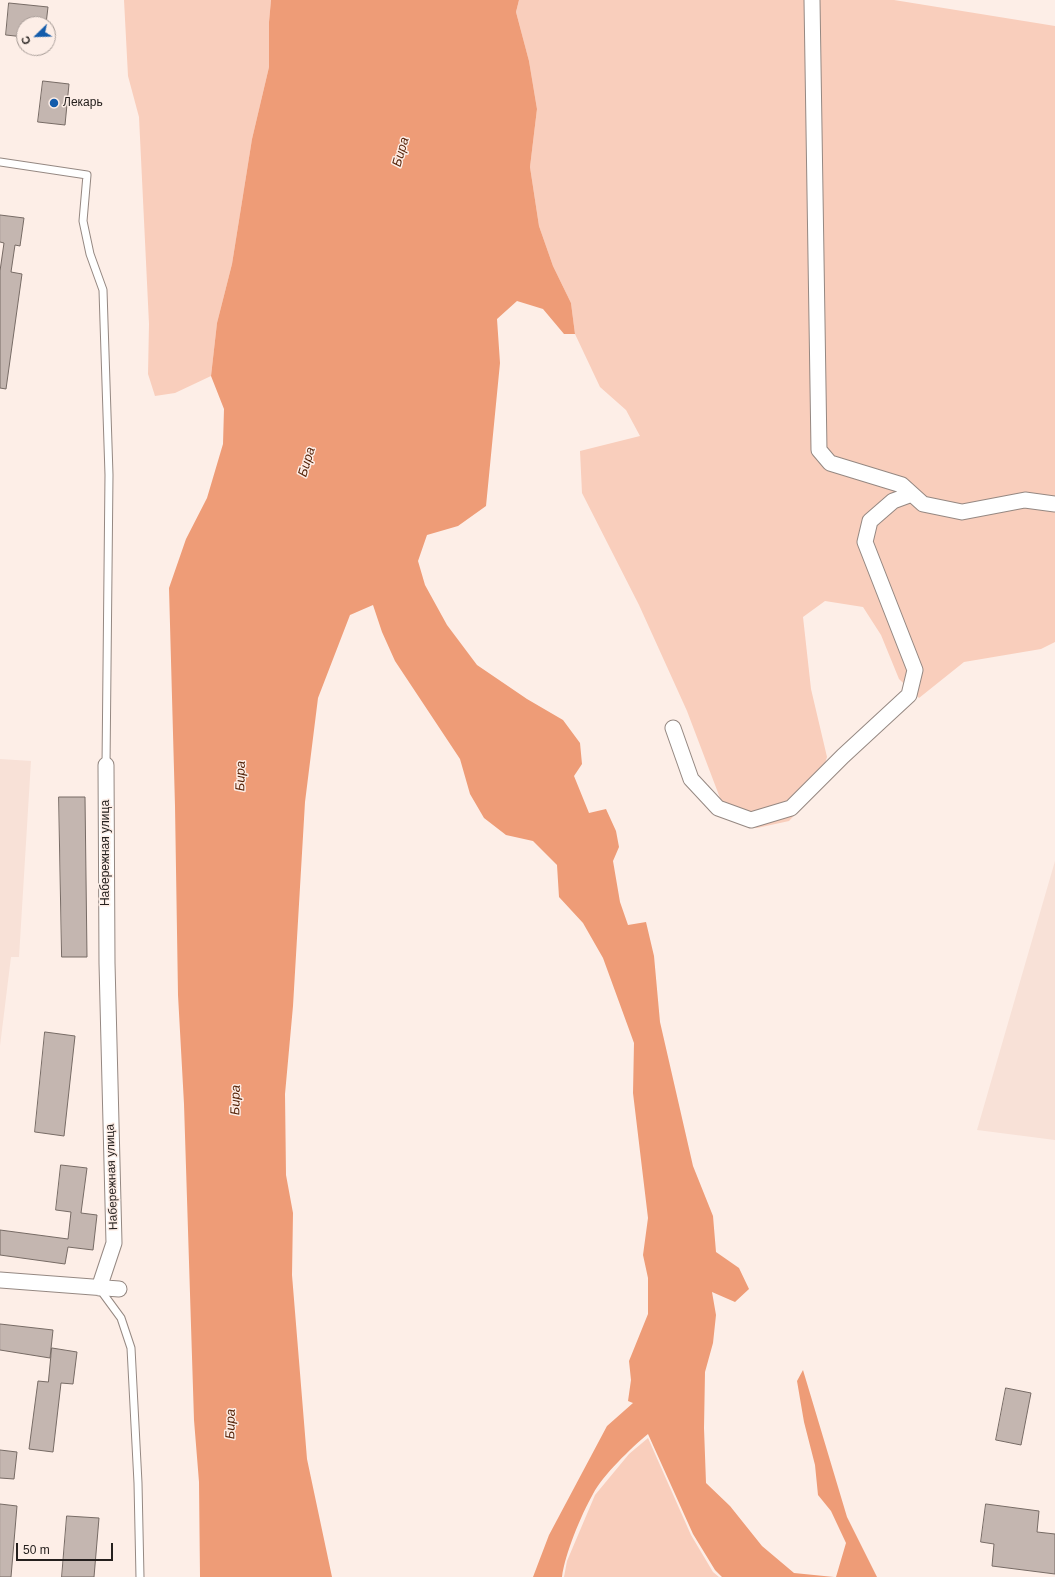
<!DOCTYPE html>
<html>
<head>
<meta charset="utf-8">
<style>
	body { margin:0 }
	#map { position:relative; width:1055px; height:1577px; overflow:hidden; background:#fdeee7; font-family:Helvetica,sans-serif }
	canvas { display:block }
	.north { position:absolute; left:16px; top:16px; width:40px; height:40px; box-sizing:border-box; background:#fdeee7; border:1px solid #a79c97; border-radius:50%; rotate:247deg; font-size:11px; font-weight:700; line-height:16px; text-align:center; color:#25201e }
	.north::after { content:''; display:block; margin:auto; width:14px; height:18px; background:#145cab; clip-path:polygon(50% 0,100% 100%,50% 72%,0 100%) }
	.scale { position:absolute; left:16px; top:1543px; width:97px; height:18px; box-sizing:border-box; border:2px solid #25201e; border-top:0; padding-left:5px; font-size:12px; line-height:14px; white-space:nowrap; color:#25201e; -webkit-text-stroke:3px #fdeee7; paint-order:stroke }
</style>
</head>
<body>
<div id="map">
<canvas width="1055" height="1577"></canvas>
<div class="north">С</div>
<div class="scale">50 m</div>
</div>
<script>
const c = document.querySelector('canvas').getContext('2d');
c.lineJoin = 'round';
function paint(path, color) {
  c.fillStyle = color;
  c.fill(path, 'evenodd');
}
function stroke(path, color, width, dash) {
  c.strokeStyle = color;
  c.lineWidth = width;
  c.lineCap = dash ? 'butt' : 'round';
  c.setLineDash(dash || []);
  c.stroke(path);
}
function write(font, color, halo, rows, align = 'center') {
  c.font = font + ' Helvetica,sans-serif';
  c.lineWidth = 3;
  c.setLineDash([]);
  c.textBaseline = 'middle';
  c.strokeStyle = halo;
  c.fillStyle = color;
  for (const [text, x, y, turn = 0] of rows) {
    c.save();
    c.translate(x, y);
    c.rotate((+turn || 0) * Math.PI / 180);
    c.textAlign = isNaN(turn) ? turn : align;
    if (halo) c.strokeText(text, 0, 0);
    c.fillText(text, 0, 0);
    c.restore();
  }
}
paint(new Path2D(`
	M0 759 31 761 19 957H11L0 1046Z
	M1055 861V1140L977 1130Z`), '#f8e1d7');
paint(new Path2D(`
	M124 0H271L269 22V67L252 139 232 264 217 323 211 376 175 393 155 396 148 374 149 324 139 117 128 76Z
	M519 0H894L1055 26V642L1041 649 964 662 919 698 899 679 881 635 863 607 825 601 803 617 811 689 827 757 816 792 789 821 757 828 736 823 720 798 687 711 639 605 582 493 580 451 640 436 626 410 600 387 575 334 571 303 553 266 539 226 530 167 537 109 529 61 516 12Z
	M648 1438 691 1535 713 1572 719 1577H564L567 1561 595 1495 629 1454Z`), '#f9cebc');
paint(new Path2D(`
	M271 0H519L516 12 529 61 537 109 530 167 539 226 553 266 571 303 575 334H564L543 309 517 301 497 319 500 363 486 506 458 526 427 535 418 561 425 585 447 625 477 665 527 699 563 720 580 743 582 764 574 776 589 813 606 809 616 831 619 847 613 861 620 902 628 925 646 922 654 956 660 1022 693 1166 713 1216 716 1252 739 1268 749 1289 735 1302 712 1292 716 1315 713 1343 705 1372 704 1428 706 1483 730 1506 762 1546 794 1573 834 1577H722L715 1570 693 1534 648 1434C631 1448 603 1475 593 1494 581 1515 565 1554 562 1577H533L549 1535 607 1426 633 1403 628 1401 631 1380 629 1361 648 1314V1278L643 1255 648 1218 633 1093 634 1043 603 958 583 923 559 897 557 865 533 841 506 835 484 818 470 794 460 759 395 661 382 632 373 605 350 615 318 698 305 802 293 1006 285 1094 286 1175 293 1213 292 1275 307 1459 332 1577H200L199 1482 194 1420 184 1104 178 995 175 806 169 588 186 539 207 498 223 444 224 409 211 376 217 323 232 264 252 139 269 67V22Z
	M803 1370 847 1517 877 1577H836L846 1543 831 1511 818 1495 815 1465 804 1422 797 1381Z`), '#ee9c77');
const building = new Path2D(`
	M9 3 48 7 46 24H24V37L6 35Z
	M43 81 69 84 65 125 38 122Z
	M0 215 24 218 20 246 15 245 11 272 22 274 6 389 0 388V271L4 243 0 242Z
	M59 797H85L87 957H62Z
	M45 1032 75 1036 64 1136 35 1132Z
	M61 1165 87 1168 81 1213 97 1215 93 1250 68 1247 65 1264 0 1255V1230L68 1239 71 1212 56 1210Z
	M0 1324 53 1330 50 1358 0 1350Z
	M52 1348 77 1352 73 1384 61 1383 53 1452 29 1449 38 1381 48 1382Z
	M1006 1388 1031 1393 1021 1445 996 1440Z
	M0 1450 17 1452 14 1479 0 1478Z
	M0 1504 17 1506 11 1577H0Z
	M986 1504 1039 1511 1037 1532 1055 1534V1574L992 1566 994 1544 981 1542Z
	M67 1516 99 1518 94 1577H62Z`);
paint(building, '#c4b6b0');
stroke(building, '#776b65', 1);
const lane = new Path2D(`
	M0 162 87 175 83 221 90 254 103 290 104 322 109 475 106 765
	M99 1288 121 1318 131 1348 138 1483 140 1577`);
const street = new Path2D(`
	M812 0 819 450 830 463 902 485 923 504 962 512 1025 500 1055 504
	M673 728 691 779 718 808 751 820 791 808 843 756 909 695 915 670 865 542 870 521 893 501 912 494
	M0 1280 119 1289
	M99 1288 114 1243 107 963 106 765`);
stroke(lane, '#958882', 9);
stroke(street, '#958882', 17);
stroke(lane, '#fff', 7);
stroke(street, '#fff', 15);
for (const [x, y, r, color] of [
	[54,103,5,"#145cab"]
]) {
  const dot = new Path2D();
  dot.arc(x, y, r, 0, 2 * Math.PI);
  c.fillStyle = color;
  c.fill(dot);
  stroke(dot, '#fdeee7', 1.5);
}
write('12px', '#25201e', '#fdeee7', [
	["Лекарь",63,103]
], 'left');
write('12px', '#25201e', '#fdeee7', [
	["Набережная улица",106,853,-90],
	["Набережная улица",112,1177,-92]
]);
write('italic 13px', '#562308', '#fdeee7', [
	["Бира",401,152,-74],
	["Бира",307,462,-73],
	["Бира",241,776,-89],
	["Бира",236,1100,-89],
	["Бира",231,1424,-89]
]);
</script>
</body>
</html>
